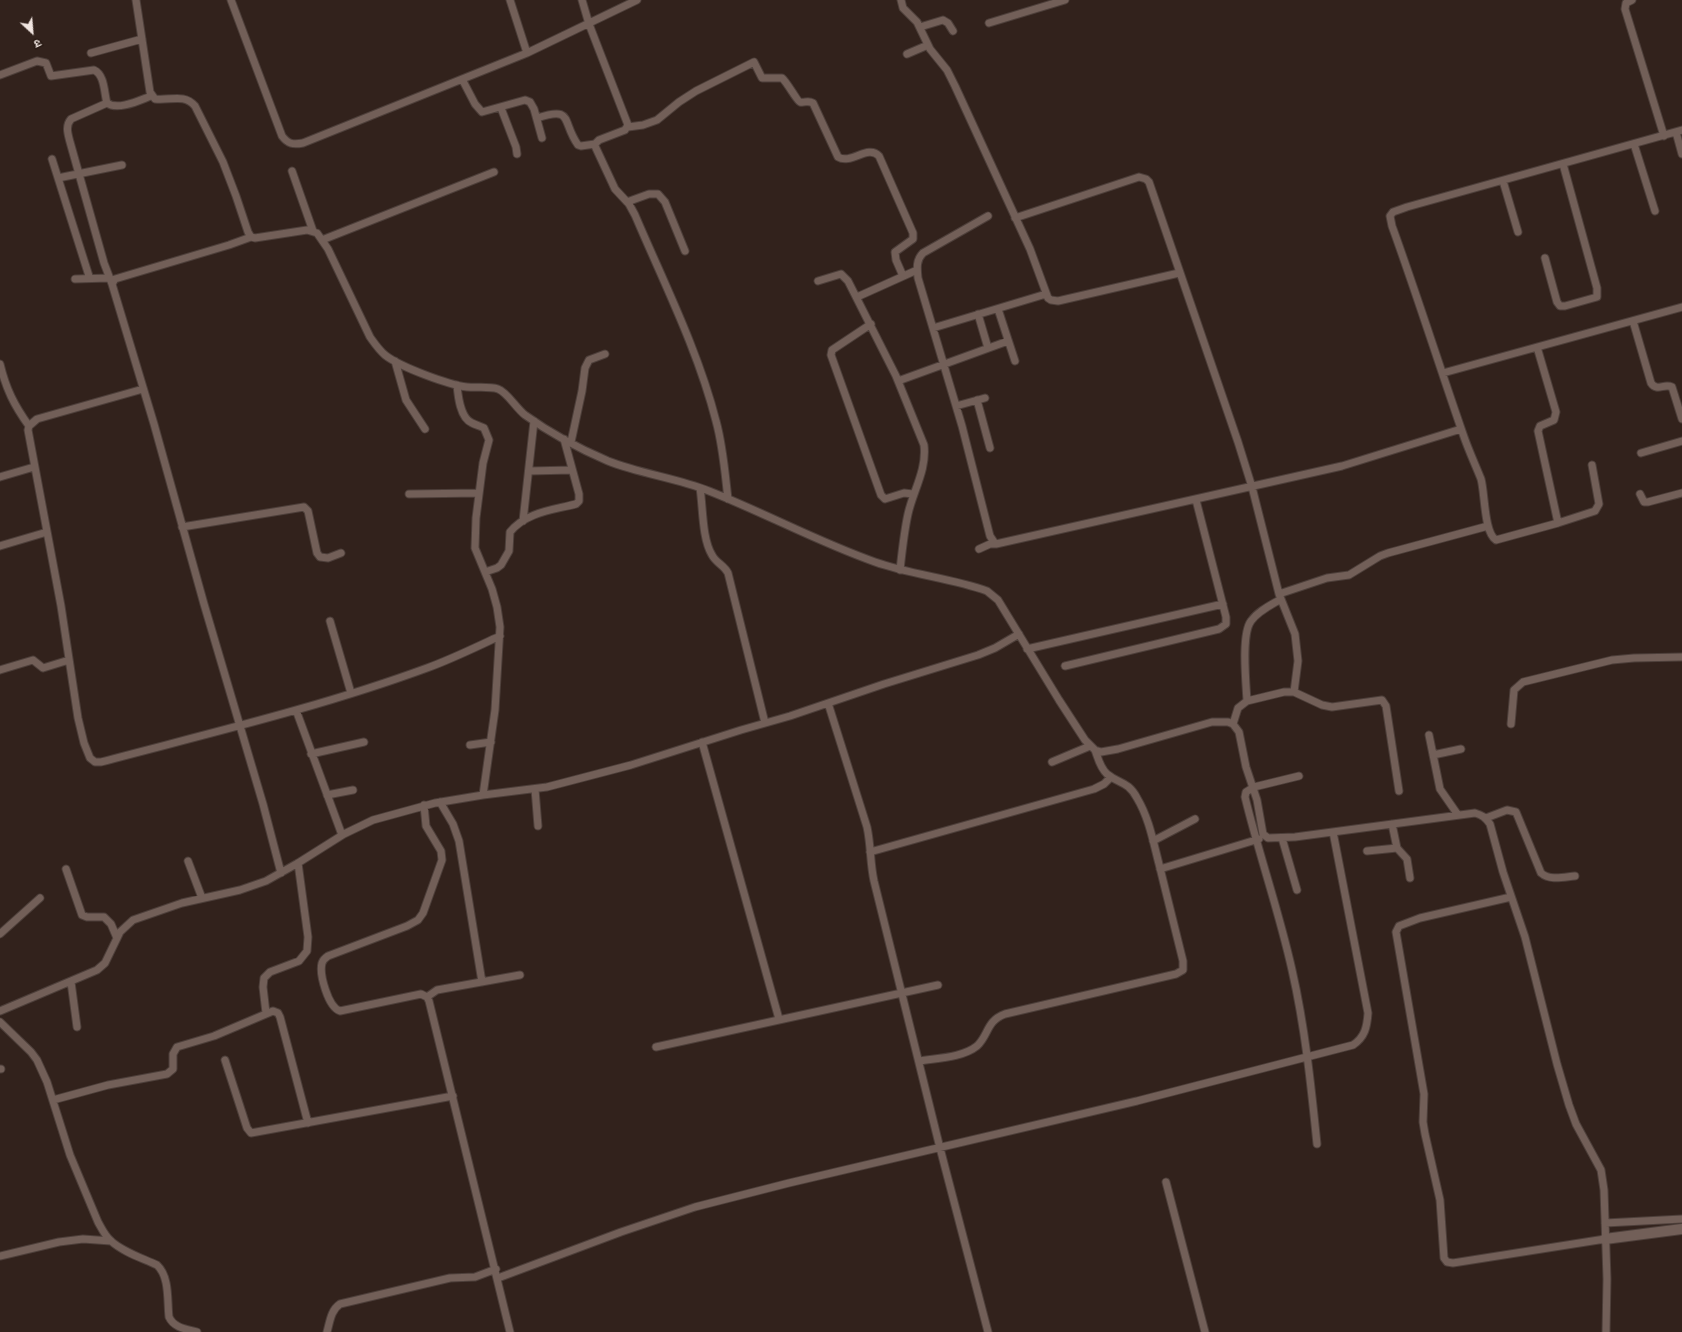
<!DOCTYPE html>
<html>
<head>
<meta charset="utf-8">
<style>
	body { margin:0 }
	#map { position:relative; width:1682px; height:1332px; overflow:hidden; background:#32221c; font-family:"Alegreya Sans","Noto Sans Devanagari",sans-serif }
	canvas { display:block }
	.north { position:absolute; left:12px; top:12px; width:40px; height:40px; -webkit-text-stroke:3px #281913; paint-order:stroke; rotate:154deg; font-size:11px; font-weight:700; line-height:16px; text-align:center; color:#f0e5e0 }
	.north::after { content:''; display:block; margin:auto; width:14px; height:18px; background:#f0e5e0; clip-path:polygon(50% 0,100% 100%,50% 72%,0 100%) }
</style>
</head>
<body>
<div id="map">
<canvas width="1682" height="1332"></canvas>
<div class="north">उ</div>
</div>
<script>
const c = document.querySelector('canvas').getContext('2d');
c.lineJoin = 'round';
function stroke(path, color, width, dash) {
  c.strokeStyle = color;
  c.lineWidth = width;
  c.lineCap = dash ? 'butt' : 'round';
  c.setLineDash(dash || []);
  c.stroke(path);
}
const street = new Path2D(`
	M136 0 150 92 155 99C170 101 184 93 195 106L223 162 236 196 248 232 251 237 255 238 307 230 317 233 328 249 370 337C375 344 379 350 385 355 400 367 449 385 467 387 477 388 489 386 498 389 507 392 516 408 525 415 550 433 580 449 608 461 641 474 677 478 709 491 765 513 818 542 875 562 912 575 951 578 987 591L998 600 1059 700 1085 740 1095 750 1101 752 1118 749 1212 722H1228L1233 724 1239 732 1246 767 1257 800 1263 834 1268 838 1295 837 1475 813C1482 815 1485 817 1490 824L1503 872 1525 937 1557 1064 1569 1105 1576 1124 1601 1170 1604 1190 1607 1279 1606 1332
	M231 0 282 136C288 144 293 145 303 143L527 53 637 0
	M510 0 527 53
	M582 0 589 24 628 125 625 130 599 140 595 144V146L615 189 629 204 635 215C663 281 698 350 716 421 723 446 725 473 728 499
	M901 0 903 8 917 22 930 49 947 70 955 86 1030 249 1048 298 1051 300 1058 301 1179 273
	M1632 0 1626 3 1625 9 1664 136
	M989 23 1065 0
	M920 27 943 20 948 23 953 31
	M91 53 142 39
	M907 54 928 45
	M0 75 37 61 46 63 51 76 94 70C105 75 104 93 107 103 118 111 140 100 151 96
	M462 79 475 104 482 112 525 100 530 102 534 109 542 138
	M107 103 71 119C65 126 68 134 70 142L104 263 112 284
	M501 108 516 147 517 154
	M537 118C574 106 561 121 578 145L581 146 595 144
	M628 127 643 125 657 120 679 102 696 91 754 62 762 78H782C787 82 797 101 800 102 805 103 808 100 813 103L838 157C851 165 868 144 879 156L913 233V239L895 252 896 260 903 276
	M1676 132 1682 154
	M1634 144 1655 211
	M52 159 89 276
	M292 171 313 231
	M58 178 122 165
	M1503 181 1518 232
	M627 202 649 194H658L665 202 685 251
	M988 216 923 253C916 260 917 268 918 278L962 426 990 536 994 542 996 544 1342 466 1461 429
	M1015 218 1139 177 1146 179 1149 182 1238 442 1252 487 1279 594 1295 634 1298 661 1294 692
	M251 237 229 245 115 279 112 284 154 424 204 604 263 804 281 873
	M322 240 494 172
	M1545 258 1557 302 1560 306H1565L1597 297V288L1563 164
	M75 279 109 278
	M818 281 841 274 848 281 896 376 924 445C927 470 913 491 908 514 904 532 902 552 900 570
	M857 297 917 270
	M998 309 1015 361
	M978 314 988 348
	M1633 321 1651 383C1657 392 1664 383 1672 387L1682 419
	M871 324 832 350 831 355 881 495 885 499 904 493 913 494
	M933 328 1046 294
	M1537 347 1556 412 1554 420 1540 426 1538 431 1558 523
	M395 361 406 400 425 429
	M0 364C6 389 14 405 29 426
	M1443 373 1682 307
	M898 381 1008 341
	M457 385C458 396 460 418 472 423 476 425 480 426 484 428L489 440 483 463 476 518 475 548 492 589 497 607 500 627 495 710 483 795
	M143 389 37 419 29 426 28 430 61 606 78 718 84 743 90 758 95 762H101C210 733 321 707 427 668 452 659 476 647 500 636
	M977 400 990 448
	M956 406 985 398
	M571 442 582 391 585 368 589 360 605 354
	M1641 453 1682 441
	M1592 465 1599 504 1595 511 1558 523 1496 540C1484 533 1485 493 1481 479 1475 464 1468 449 1463 434 1439 365 1417 295 1392 226L1390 216 1393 212 1407 207 1682 130
	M529 471 572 470
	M0 477 34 467
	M700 488C703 507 702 539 712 555 716 563 724 565 728 573L765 723
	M409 494 479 493
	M1640 494 1644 502H1648L1682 493
	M523 521 534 421
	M182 527 304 507 308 511 317 553 320 557 328 558 341 553
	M0 546 47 532
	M979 549 990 544H996
	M485 572 497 568 501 565 509 551 510 532C526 512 553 510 576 504L579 501V494L564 439
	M1279 594 1327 578 1349 575 1380 556 1388 553 1488 526
	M330 621 351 693
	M1027 649 1223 604
	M1065 666 1219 629 1226 624V617L1196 500
	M0 670 33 660 43 668 69 660
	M1247 701C1246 683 1241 634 1251 621 1258 611 1271 605 1281 599
	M828 703 867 827C871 845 870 863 874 881L940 1148 988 1332
	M296 710 342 835
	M1233 724 1238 708 1247 701 1284 692H1294L1322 705 1332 707 1382 700 1386 706 1399 791
	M1511 724 1514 690 1523 682 1612 660 1634 658 1682 657
	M1429 735 1440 789 1458 815
	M702 742 779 1019
	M470 745 491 742
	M311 754 364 742
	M1433 755 1461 749
	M1052 762 1090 746
	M1299 776 1254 787 1246 792 1245 797C1259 855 1279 911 1292 970 1305 1027 1311 1085 1317 1144
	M535 789 538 826
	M327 795 353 790
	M440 802 453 824 459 841 482 982
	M424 805 426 826 441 851 442 860 423 913 418 920 407 926 328 956C325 958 323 960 322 963 319 974 328 1007 340 1011L421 994 427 997 429 1001 510 1332
	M1486 818 1507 810 1516 812 1541 873C1550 881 1564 877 1575 876
	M1392 824 1397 848 1407 859 1410 878
	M1282 838 1297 890
	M1153 841 1195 819
	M1367 851 1397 848
	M870 852 1094 789 1104 784 1111 777
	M188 861 202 898
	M66 869 82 915 87 917H104L111 924 117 938
	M1160 869 1259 839
	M1511 897 1420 918 1399 926 1396 932 1424 1094 1423 1122 1425 1134 1440 1200 1444 1258 1447 1262 1453 1263 1605 1239
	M0 934 40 898
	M71 982 77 1027
	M427 997 437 990 520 975
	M0 1011 97 970 105 963 120 932 133 920 182 903 240 890 266 881 298 863 344 834 373 820 435 803 483 795 547 787 631 765 741 730 790 716 884 684 978 655 995 648 1019 634
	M266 1013 263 987 264 978 270 972 299 961 307 951 308 937 298 863
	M0 1022 31 1052 37 1060 47 1082 70 1155 98 1222C102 1229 105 1236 111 1241 123 1252 142 1258 157 1265 170 1277 167 1301 169 1317 174 1328 186 1329 197 1332
	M656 1047 938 985
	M225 1060 247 1128 251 1133 453 1096
	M919 1061C936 1058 962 1058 977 1046 989 1035 986 1021 1005 1014L1176 974 1183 970V961C1175 929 1167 896 1159 864 1153 841 1149 818 1137 798 1128 781 1119 784 1107 774 1100 768 1098 758 1095 750
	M0 1069H1
	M53 1100 108 1085 167 1074 173 1069V1054L177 1047 214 1036 273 1011 278 1013 280 1017 308 1123
	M1166 1182 1205 1332
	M1605 1223 1682 1219
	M0 1256 59 1242 83 1239 111 1241
	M498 1278 621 1232 695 1207 789 1183 1137 1101 1353 1045C1365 1037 1367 1027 1368 1013L1333 832
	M327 1332C330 1321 331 1310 340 1304L450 1278 475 1277 496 1269`);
const secondary = new Path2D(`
	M1605 1239 1682 1229`);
stroke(street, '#4d3f3a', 9);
stroke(secondary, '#4d3f3a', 12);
stroke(street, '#725f58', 7);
stroke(secondary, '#725f58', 10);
</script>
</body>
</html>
